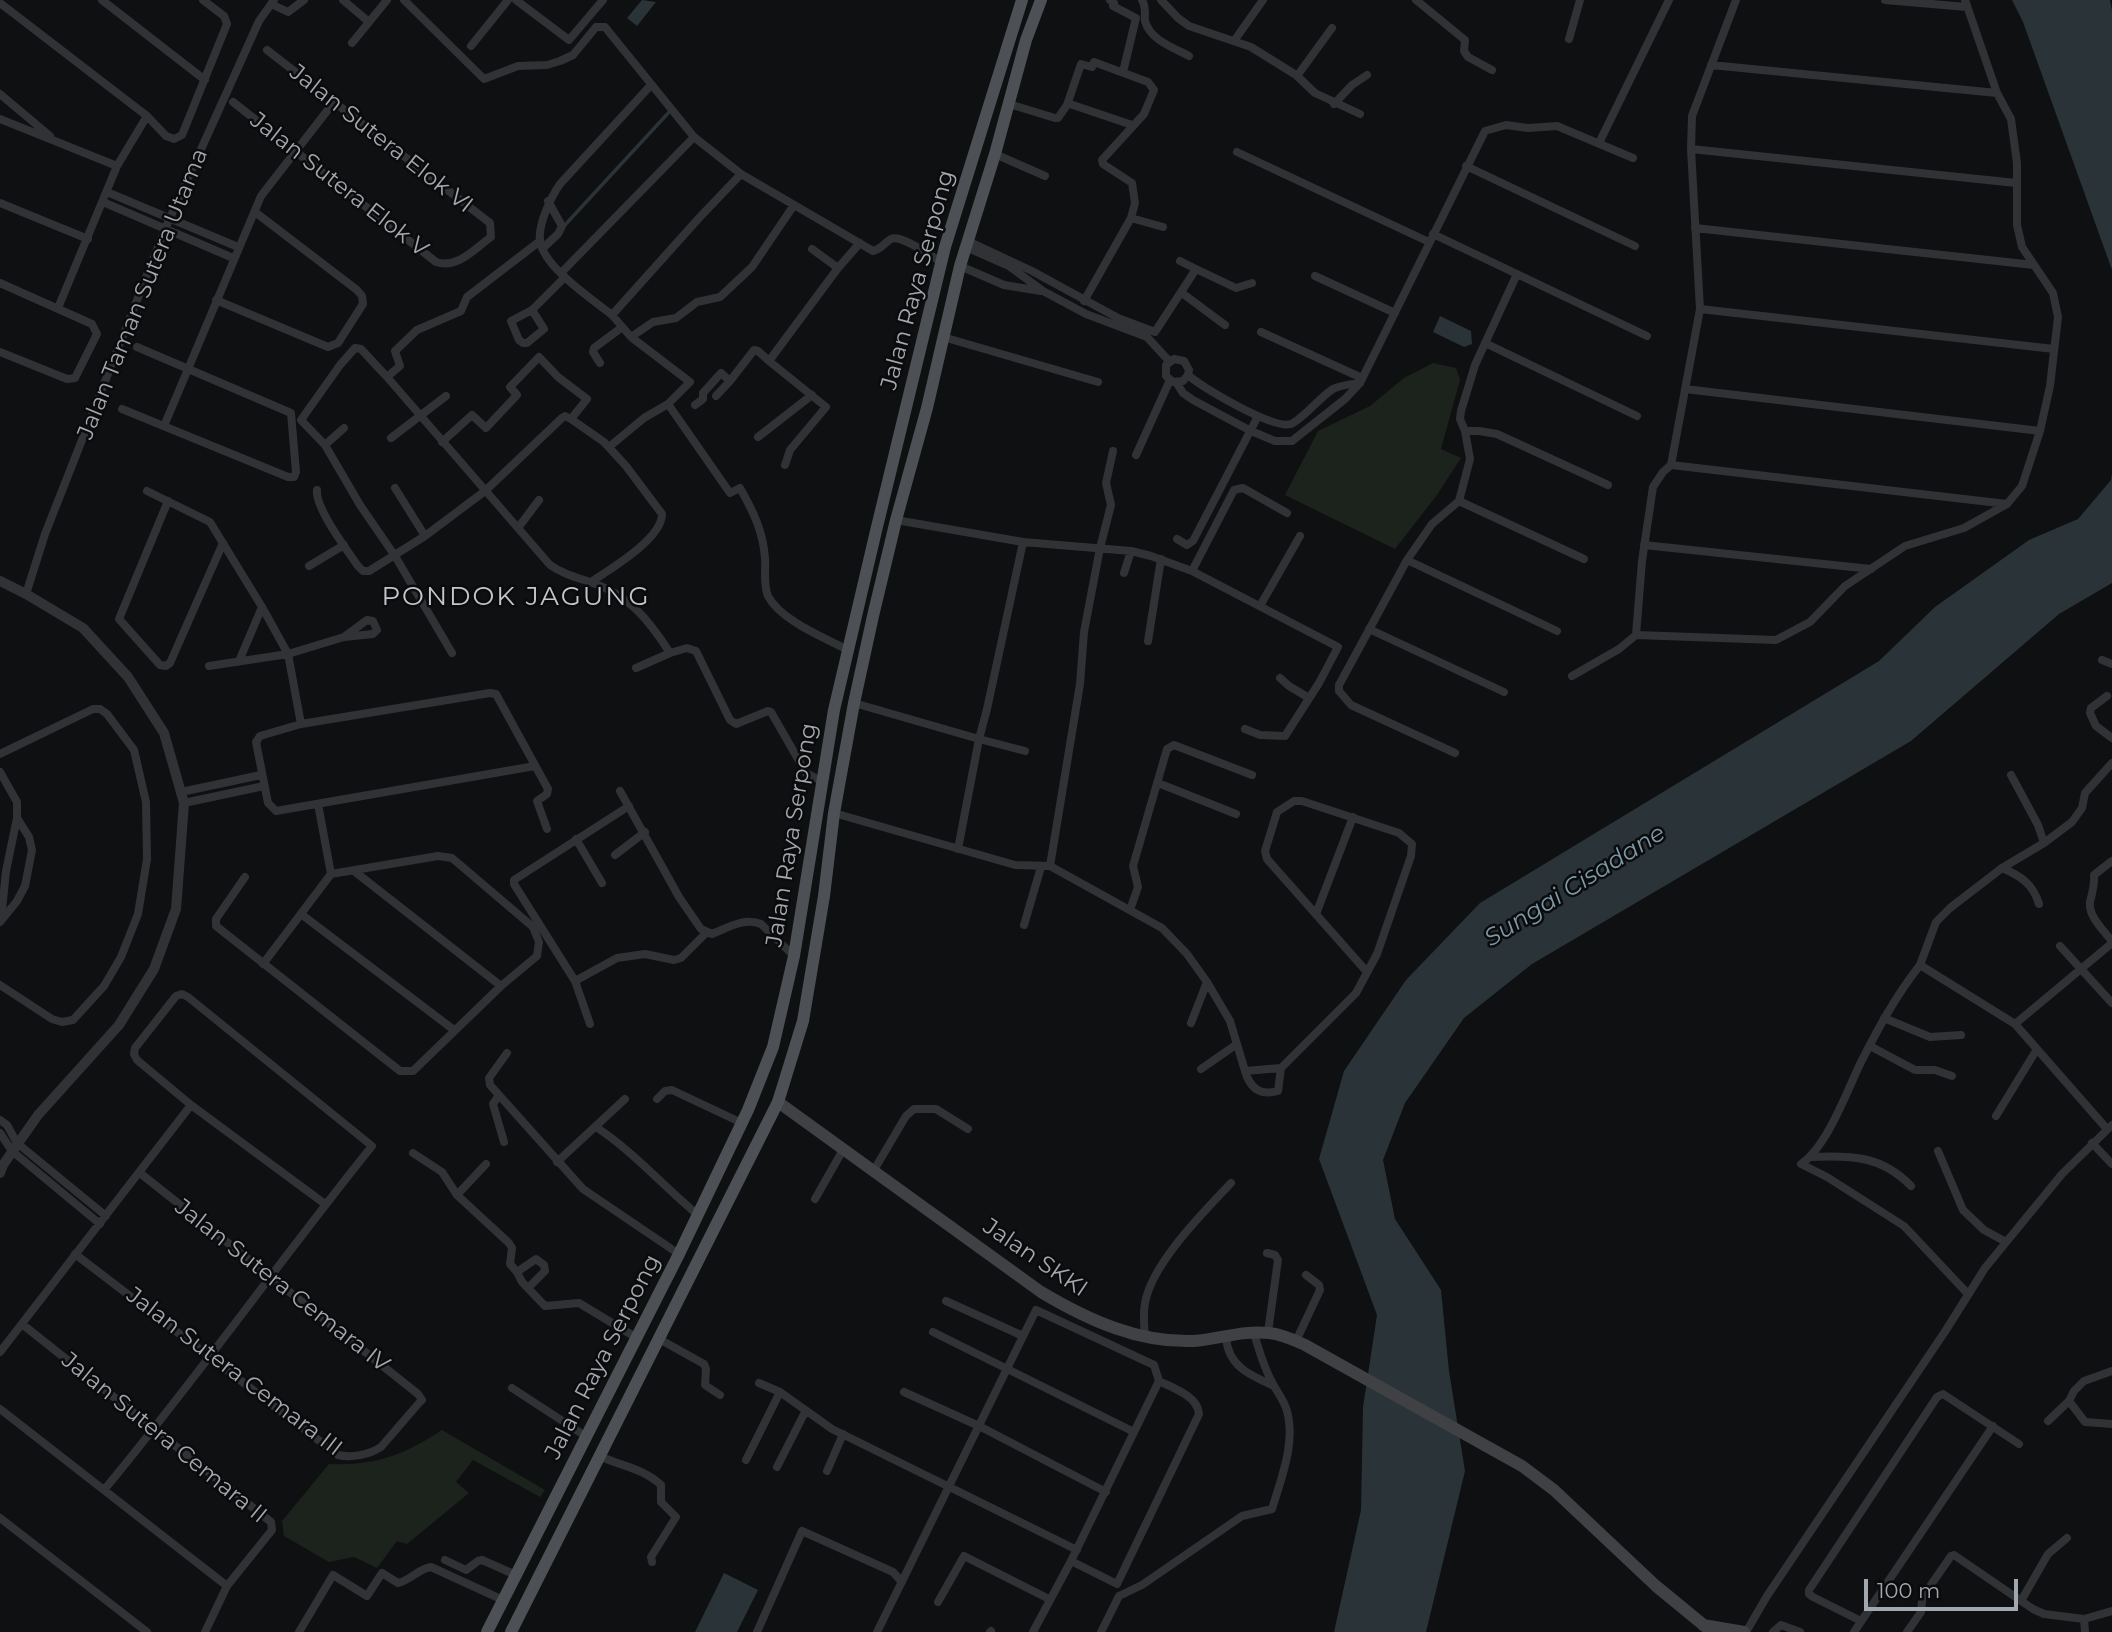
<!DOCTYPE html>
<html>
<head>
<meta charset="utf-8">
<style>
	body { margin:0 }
	#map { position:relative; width:2112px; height:1632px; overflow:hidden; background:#0f1011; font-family:Montserrat,sans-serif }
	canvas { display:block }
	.scale { position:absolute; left:1864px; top:1579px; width:154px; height:32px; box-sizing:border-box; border:4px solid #a2a8b0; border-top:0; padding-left:9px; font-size:21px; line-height:24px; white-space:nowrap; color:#a2a8b0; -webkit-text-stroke:5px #0b0b0c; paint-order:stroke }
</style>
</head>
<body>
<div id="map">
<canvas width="2112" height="1632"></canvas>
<div class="scale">100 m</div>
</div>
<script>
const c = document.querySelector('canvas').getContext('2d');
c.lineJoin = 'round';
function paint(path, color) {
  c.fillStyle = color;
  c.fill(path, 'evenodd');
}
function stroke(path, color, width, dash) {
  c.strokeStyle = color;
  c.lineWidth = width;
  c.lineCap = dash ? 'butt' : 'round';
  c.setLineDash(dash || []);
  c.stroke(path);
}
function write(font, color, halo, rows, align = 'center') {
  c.font = font + ' Montserrat,sans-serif';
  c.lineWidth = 5;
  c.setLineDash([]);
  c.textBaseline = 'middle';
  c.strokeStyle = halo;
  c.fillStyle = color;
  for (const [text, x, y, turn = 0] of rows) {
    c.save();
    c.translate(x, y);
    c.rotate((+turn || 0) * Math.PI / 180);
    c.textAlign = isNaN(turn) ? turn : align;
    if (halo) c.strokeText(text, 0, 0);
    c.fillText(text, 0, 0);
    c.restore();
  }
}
paint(new Path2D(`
	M1433 363 1456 368 1460 380 1441 449 1461 458 1437 495 1395 549 1285 495 1318 431 1370 406 1404 378Z
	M442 1430 545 1490 540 1497 473 1460 456 1482 469 1493 407 1544 397 1541 377 1568 354 1557 329 1562 284 1536 282 1521 329 1464C375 1466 404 1455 442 1430Z`), '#1c231c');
paint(new Path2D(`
	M642 0 656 2 637 26 627 18Z
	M2012 0H2110L2112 10V270L2023 22Z
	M1440 316 1471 331 1472 344 1464 347 1433 332Z
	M2112 474V583L2059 614 1911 741 1532 964 1464 1018 1405 1103 1383 1160 1395 1219 1441 1290 1449 1371 1465 1471 1426 1632H1334L1361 1510 1363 1407 1377 1315 1319 1159 1344 1071 1406 980 1480 903 1879 661 1935 607 2029 540 2078 519 2111 480Z
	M724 1573 758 1590 737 1632H695Z`), '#2a3338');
stroke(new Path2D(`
	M564 226 671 110`), '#2a3338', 3.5);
stroke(new Path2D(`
	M102 0 205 80
	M343 0 369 22
	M404 0 484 79 518 66 547 65 560 61 573 55 596 27H605L694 137 741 174 873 251C882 249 884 243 891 239 901 234 931 256 941 262
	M516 0 569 40 603 0
	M1110 0 1114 3 1113 6 1136 18 1123 72
	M1142 0C1147 8 1144 13 1145 21 1150 40 1174 48 1189 56
	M1161 0 1178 18 1189 26 1251 47 1296 75 1315 93 1360 114
	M1416 0 1465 40 1464 51 1468 57 1492 70
	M1736 0 1692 116 1691 149 1700 309 1671 465 1663 472 1653 487 1642 561 1636 635 1776 640 1810 622 1845 586 1905 546 1964 528 2007 504 2022 486 2040 431 2050 386 2058 317 2053 293 2022 247 2017 225V163L2011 119 1997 93 1965 0
	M1885 0 1967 7
	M0 3 147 116 166 136 174 139 182 135 227 24 224 16 203 0
	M271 4 288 12 304 0
	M1569 39 1580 0
	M1234 41 1263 0
	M352 43 387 0
	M471 46 508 0
	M1711 65 1997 93
	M1297 76 1332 28
	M651 85 560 184C551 197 538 224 540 240 542 266 593 300 612 315L699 218 741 174
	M0 94 50 136
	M233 102 436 262C458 269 474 249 491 237L490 223 267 50
	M1009 104 1055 118H1058L1067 105 1070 104 1132 125
	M1334 104 1352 85 1367 75
	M1067 105 1081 64 1092 67 1094 62 1148 82 1154 90 1144 114 1102 160 1103 164 1132 183 1135 203 1131 218 1084 301
	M0 119 117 166
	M1599 143 1669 0
	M1691 149 2016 183
	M1237 152 1429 242
	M995 154 1045 176
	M1466 166 1635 246
	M107 192 238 247
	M103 202 233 258
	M0 203 88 239
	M1131 218 1163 227
	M1695 228 2034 265
	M1433 234 1647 336
	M968 241 1032 271 1118 318 1155 332 1196 269 1236 288 1252 283
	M966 247 1009 266 1043 291 1086 314 1147 337 1169 361
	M543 248 558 234 562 226 548 201
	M812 249 838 268
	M1180 261 1196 269
	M960 266 1004 285 1041 291
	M561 273 694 137
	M1315 276 1395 313
	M0 283 92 324 97 334 75 378 67 379 0 352
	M1182 293 1225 325
	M216 300 328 347 338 343 363 304 362 296 357 290 255 212
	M58 308 117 166 147 116
	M1700 309 2054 349
	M532 310 511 321 519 340 523 343H527L544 329 532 310 565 277
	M612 315 631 337 690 382 668 404 730 493 740 488C753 511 763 531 765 558 766 570 763 585 768 596 780 620 825 638 848 650
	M1261 332 1362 378
	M631 337 653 322 676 318 697 302 720 297 752 267 794 205
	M943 337 1098 382
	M1485 343 1637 416
	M600 363 593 352 594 348 621 328
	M1188 375 1183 381 1173 382 1166 376V365L1174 359 1184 361 1189 370 1188 375C1201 387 1274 430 1291 424 1303 419 1320 397 1333 389 1340 385 1352 384 1360 383
	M387 377 400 366 395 351 417 330 461 311 467 297 540 241
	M730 381 754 350 758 351 769 361
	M1176 382 1183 393 1193 400 1251 431 1275 441H1292L1345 399 1360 383 1485 131 1506 125 1528 128 1557 126 1633 158
	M1685 389 2040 431
	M695 405 703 399V393L721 373 730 381 716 396
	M122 409 288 477H294L296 472 291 413 137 347
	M164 426 261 196 334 102
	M1465 431H1479L1497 434 1608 485
	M758 437 812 395
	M391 438 446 396
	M442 442 472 415 486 428 517 395 510 387 539 357 558 377 587 399 571 419
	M325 445 344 428
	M609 447 644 418 668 404
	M1136 455 1170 380
	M785 465 790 450 826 407 769 361 838 268 860 243
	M1671 465 2007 504
	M395 488 425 536
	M317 490C315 508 347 550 358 566L363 571H369L425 536 485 491 562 418 565 416 571 419 604 442 626 466 662 514C662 539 610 569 591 582
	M147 491 210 522 262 607 288 654 301 724
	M168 501 119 619 160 665 166 666 170 663 223 543
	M1459 501 1584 559
	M896 520 1023 542 1131 551 1151 556 1192 571 1338 647 1319 683 1285 736 1260 735 1245 729
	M518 528 539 500
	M1177 539 1187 545 1193 541 1258 416
	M1023 542 987 709 979 739 1025 751
	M1644 545 1871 569
	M1407 560 1557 631
	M309 566 344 545
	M1192 571 1234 490 1243 488 1287 513
	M1124 573 1131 551
	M26 594 45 534 165 229 259 21 274 0
	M1260 606 1300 536
	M1369 629 1504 692
	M1148 641 1161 559
	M452 653 395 556 360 505 325 445 301 420 340 365 355 348 361 349 387 377 550 565C563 574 575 577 590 582 628 594 649 620 670 653L687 648 696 651 730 720 736 724 768 711 771 712 806 773 821 781
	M2102 660 2112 664
	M239 661 262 607
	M209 666 288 654 344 637 373 634 377 630 373 621 367 620 344 637
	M636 668 670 653
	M1572 676 1619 649 1636 635
	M1280 678 1289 686 1309 698
	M2107 696 2091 708 2090 713 2096 726 2112 738
	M854 703 979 739 958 849
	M1455 753 1351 705 1339 691V685L1407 560 1432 524 1459 501 1470 459 1465 431 1460 419 1461 411 1475 365 1517 274
	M0 754 93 709H100L107 714 134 750 146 802 147 859 138 914 121 957 104 986 73 1020 62 1022 52 1019 0 985
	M535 766 276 811 268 803 256 742 260 736 301 724 490 693 496 694 548 789 547 794 537 801 547 829
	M0 772 17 802V818L29 837 32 850 25 886 17 901 0 922
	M2011 775 2038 825 2044 843
	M1158 783 1236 814
	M620 791 679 897 701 929 712 934C727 928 745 917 761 924L794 956
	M181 792 261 775
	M184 803 264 786
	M834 813 1015 865 1050 866 1162 928 1187 954 1207 982 1230 1021 1245 1071 1281 1068 1356 993 1377 954 1411 856 1412 844 1399 833 1302 801H1294L1277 812 1265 851 1267 859 1367 972
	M576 839 602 883
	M615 855 645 832
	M2112 861 2094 875C2095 886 2092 892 2090 902 2088 916 2104 931 2112 941
	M1050 866 1080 684 1084 632 1100 548 1111 505 1106 483 1113 451
	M2002 868C2021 876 2033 884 2039 904
	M354 871 501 986
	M245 877 216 919V926L400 1071H413L501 986 537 956 539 942 533 927 452 858 438 856 331 874
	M1130 910 1138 887 1133 866 1167 749 1174 745 1252 775
	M301 914 454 1030
	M1316 914 1353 817
	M1 920 6 871 17 818
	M1024 925 1041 867
	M2060 946 2112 1003
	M263 964 331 874 318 804
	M1920 965C1895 997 1879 1027 1861 1062 1847 1091 1827 1147 1801 1164L1827 1177 1904 1226 1968 1294
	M575 981 617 958 645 954 674 960 681 958 706 933
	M1884 1018 1930 1037 1961 1035
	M1191 1023 1207 982
	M590 1024 575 981 514 884V880L629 806
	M2015 1024 2112 943
	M1870 1046 1915 1070H1935L1952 1076
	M507 1053 489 1078 490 1085 583 1189 679 1254
	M1201 1069 1237 1044
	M1245 1071C1250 1088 1260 1096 1278 1091L1281 1068
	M499 1095 493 1104 504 1142
	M657 1099 665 1091 672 1090 742 1123
	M1996 1116 2037 1049
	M0 1120 7 1125 17 1143 106 1216
	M596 1127C634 1152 663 1186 698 1215
	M2107 1129 2015 1024 1920 965 1936 922 1950 908 2002 868 2044 843 2072 822 2082 808 2085 793 2112 763
	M0 1133 12 1151 100 1224
	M2092 1143 2112 1164
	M1938 1151 1963 1210 1984 1230 2006 1242
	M413 1153 442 1172 457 1195 509 1243 512 1248 510 1264 517 1272
	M1811 1157C1852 1155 1882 1156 1911 1186
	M557 1162 625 1099
	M874 1170 906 1116 914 1109H936L968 1129
	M457 1195 486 1164
	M815 1199 844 1148
	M1267 1253 1275 1255 1278 1260 1268 1332
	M75 1254 338 1455C351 1458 369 1455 381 1447L419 1403 422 1400 418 1394 140 1173
	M528 1288 545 1271 544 1265 536 1259 517 1272 522 1282 545 1306 579 1303 637 1338
	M946 1301 1023 1336
	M22 1324 271 1522 272 1530 227 1586 205 1632
	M933 1332 1134 1432
	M1145 1336C1144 1326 1143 1314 1145 1303 1152 1263 1204 1212 1231 1183
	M1226 1337C1228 1366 1249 1375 1274 1386
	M659 1339 704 1364 706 1369 705 1385 720 1395
	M1296 1341 1320 1290 1319 1285 1306 1275
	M0 1352 191 1105
	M759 1383 780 1392 832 1429 1077 1550
	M512 1388 587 1437
	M904 1392 979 1426 1106 1492
	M2069 1401 2085 1422 2112 1424
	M0 1409 227 1586
	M2048 1421 2069 1401 2074 1391 2084 1381 2112 1371
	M599 1456C621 1466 643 1468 661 1485V1502L676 1517 651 1557 652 1562
	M746 1460 780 1392
	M777 1467 805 1412
	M827 1471 843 1434
	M104 1490C197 1378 281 1259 372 1146L188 997 182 994 176 996 135 1048 134 1054 137 1060 191 1105 325 1204
	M0 1518 147 1632
	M445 1560 466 1570 478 1561 482 1560 516 1575
	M2021 1601 2048 1554 2067 1538
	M938 1602 964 1556 1049 1599
	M2084 1619 2112 1611
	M1861 1621 1813 1597 1809 1594V1590L1937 1397 1943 1394 2019 1444
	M299 1632 333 1575 367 1596 382 1573 398 1583C411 1580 418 1569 431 1567L503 1600
	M757 1632 802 1531 893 1572 902 1582
	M877 1632 1036 1310 1154 1365 1159 1381
	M990 1632 991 1631
	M1033 1632 1071 1561 1159 1381C1173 1388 1198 1396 1199 1414L1117 1584 1071 1561
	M1101 1632 1119 1596 1142 1585 1242 1516 1272 1509C1281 1479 1297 1440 1286 1408 1283 1399 1277 1392 1273 1384 1264 1368 1259 1351 1254 1333
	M1746 1632 1767 1596 1946 1330 1985 1268 2062 1174 2112 1125
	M1773 1632 1781 1625 1800 1632
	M1854 1632 1993 1426
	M1907 1632 1921 1612 1922 1601 1926 1592 1951 1556 1954 1555 2033 1609 2044 1614 2084 1619 2085 1632`), '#313235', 8);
stroke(new Path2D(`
	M0 581 26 594 83 628 128 677 164 733 184 803 176 909 154 969 119 1025 38 1115 3 1165 0 1173`), '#313235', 10);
stroke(new Path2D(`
	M778 1102 1041 1292C1088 1320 1138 1343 1194 1341 1219 1339 1244 1330 1269 1333 1282 1334 1294 1340 1305 1345L1522 1466 1554 1490 1656 1586 1712 1632
	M1703 1625 1744 1632`), '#3f4145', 12);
stroke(new Path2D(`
	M487 1632 679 1254 748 1110 773 1047 794 956 834 710 876 531 945 247 1022 0
	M511 1632 778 1102 803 1021 824 896 834 813 854 703 873 616 896 520 927 408 960 266 995 154 1026 40 1041 0`), '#4d5054', 12);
write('23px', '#a2a8b0', '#0b0b0c', [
	["Jalan Sutera Elok VI",381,139,38],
	["Jalan Sutera Elok V",339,185,38],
	["Jalan Raya Serpong",918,280,-75],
	["Jalan Taman Sutera Utama",143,294,-68],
	["Jalan Raya Serpong",792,835,-81],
	["Jalan SKKI",1035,1258,34],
	["Jalan Sutera Cemara IV",282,1286,38],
	["Jalan Raya Serpong",603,1357,-63],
	["Jalan Sutera Cemara III",234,1372,37],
	["Jalan Sutera Cemara II",164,1438,39]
]);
write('italic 24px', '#7b9aa9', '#0b0b0c', [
	["Sungai Cisadane",1575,886,-32]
]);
c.letterSpacing = '2px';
write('26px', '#c2c7cd', '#0b0b0c', [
	["PONDOK JAGUNG",516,597]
]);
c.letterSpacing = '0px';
</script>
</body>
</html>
